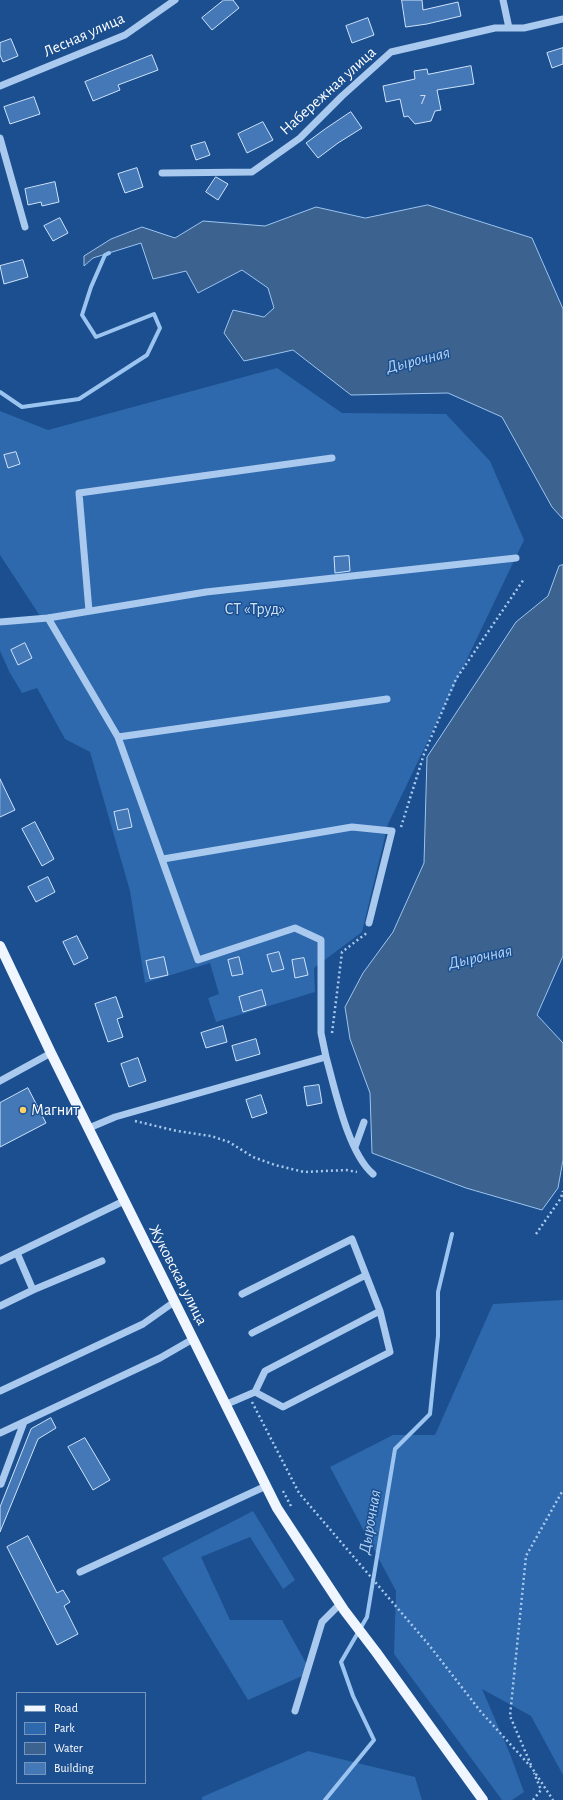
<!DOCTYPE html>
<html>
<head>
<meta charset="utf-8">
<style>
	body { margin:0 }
	#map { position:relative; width:563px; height:1800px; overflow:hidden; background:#1b4f8f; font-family:"Alegreya Sans",sans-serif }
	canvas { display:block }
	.legend { position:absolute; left:16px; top:1692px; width:130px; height:92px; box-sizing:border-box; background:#1b4f8f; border:1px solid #7695bc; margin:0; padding:5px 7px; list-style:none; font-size:12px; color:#fff }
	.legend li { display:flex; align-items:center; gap:8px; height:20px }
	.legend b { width:20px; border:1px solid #7695bc }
</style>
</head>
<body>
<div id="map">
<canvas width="563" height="1800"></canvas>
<ul class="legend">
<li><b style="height:5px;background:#f0f6ff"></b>Road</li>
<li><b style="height:11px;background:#2e69ad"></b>Park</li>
<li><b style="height:11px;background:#3c6290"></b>Water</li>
<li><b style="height:11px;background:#4478b7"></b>Building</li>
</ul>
</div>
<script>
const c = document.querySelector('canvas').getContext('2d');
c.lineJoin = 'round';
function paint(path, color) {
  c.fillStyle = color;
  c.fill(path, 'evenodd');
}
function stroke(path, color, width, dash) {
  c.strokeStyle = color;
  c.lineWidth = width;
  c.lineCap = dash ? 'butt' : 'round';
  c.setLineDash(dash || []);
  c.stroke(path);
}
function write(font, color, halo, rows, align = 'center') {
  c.font = font + ' "Alegreya Sans",sans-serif';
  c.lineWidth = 3;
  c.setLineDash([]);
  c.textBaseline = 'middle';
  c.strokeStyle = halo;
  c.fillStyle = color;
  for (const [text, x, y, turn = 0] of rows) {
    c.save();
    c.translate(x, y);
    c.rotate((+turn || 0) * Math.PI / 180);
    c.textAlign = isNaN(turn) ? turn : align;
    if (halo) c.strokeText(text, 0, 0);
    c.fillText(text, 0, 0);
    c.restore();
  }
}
paint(new Path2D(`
	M277 368 342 413 446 414 490 461 524 540 388 824 362 932 314 968 315 992 216 1022 208 998 219 994 210 963 145 983 130 891 90 752 65 739 37 688 22 693 10 673 0 651V626L42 619 0 555V411L48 430Z
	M563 1300V1775L531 1716 482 1689 510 1754 524 1792 512 1800H502L394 1654 396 1591 330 1467 393 1435H435L493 1304Z
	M253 1511 295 1580 283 1589 250 1537 201 1557 230 1620H282L311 1672 248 1700 162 1558Z
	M308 1751 415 1777 422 1800H202V1797Z`), '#2e69ad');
const water = new Path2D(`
	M428 205 532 238 563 309V519L552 507 502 417 448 393 351 395 293 350 244 361 224 333 233 310 264 317 274 308 268 288 242 270 198 293 186 271 153 279 141 243 93 258 84 266V256L111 239 142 227 175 238 203 221 265 226 316 207 365 218Z
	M563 565V956L537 1015 563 1043V1160L558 1188 542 1210 466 1188 372 1153 370 1093 350 1039 345 1007 363 973 393 932 424 863 427 757 516 622 548 596 559 566Z`);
paint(water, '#3c6290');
stroke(water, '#9cc4f0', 1);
stroke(new Path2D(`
	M0 392 22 407 79 399 147 355 160 328 154 314 96 337 82 315 91 287 105 255 109 253
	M325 1800 374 1740 353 1696 341 1662 367 1617 395 1449 430 1414 438 1336V1292L452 1234`), '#9cc4f0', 4);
const building = new Path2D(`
	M224 0H233L239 8 212 30 202 18Z
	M402 0H422L423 10 458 2 461 16 427 24 406 27Z
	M368 18 374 35 352 43 346 26Z
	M11 39 18 56 3 62 0 55V43Z
	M563 48V64L552 68 547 53Z
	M152 55 158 70 118 85 120 90 93 101 85 82Z
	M471 66 474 84 437 90 441 110 435 111 431 121 415 124 408 116 404 117 400 99 386 102 383 86 415 79 414 71 427 69 428 74Z
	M34 97 40 114 10 124 4 107Z
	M351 112 362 128 338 143 318 158 306 143 325 129Z
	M263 122 273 140 247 153 238 134Z
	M205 142 210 155 196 160 191 146Z
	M137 168 143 187 125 193 118 174Z
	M216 177 228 184 218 200 206 192Z
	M55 182 59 202 42 206 41 202 28 205 25 189Z
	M60 218 68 233 53 241 44 226Z
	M23 260 28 277 4 284 0 266Z
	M16 452 20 464 8 468 4 455Z
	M349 556 350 571 335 573 334 557Z
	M25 643 32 658 18 665 11 650Z
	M0 779 15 810 0 817Z
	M128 809 132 827 118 830 114 812Z
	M35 822 54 859 42 866 22 829Z
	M48 877 55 892 36 902 28 887Z
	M77 936 88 958 74 965 63 942Z
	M279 952 284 969 272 972 267 955Z
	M164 957 168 975 150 979 146 961Z
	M239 957 243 974 232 976 228 960Z
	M304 958 308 975 295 978 292 960Z
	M262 990 266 1005 243 1012 239 997Z
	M116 997 123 1017 117 1019 123 1037 108 1042 95 1004Z
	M223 1026 227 1042 206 1048 201 1033Z
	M256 1039 260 1054 236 1061 232 1046Z
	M138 1058 146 1081 129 1087 121 1064Z
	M319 1085 322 1103 307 1106 304 1087Z
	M28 1088 46 1123 0 1147V1103Z
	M261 1095 267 1113 252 1118 246 1100Z
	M51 1418 56 1428 38 1439 0 1532V1507L31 1429Z
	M85 1438 110 1480 93 1490 68 1447Z
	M28 1536 57 1593 63 1590 70 1602 64 1606 78 1634 57 1645 7 1547Z`);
paint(building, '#4478b7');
stroke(building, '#cfe3fa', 1);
stroke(new Path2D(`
	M401 827 424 754 456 679 524 579
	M332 1033 342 952 368 932
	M135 1121 177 1131 211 1136 229 1142 253 1157 275 1165 304 1172 346 1170 357 1172
	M536 1234 561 1198 563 1191
	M252 1402 299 1493 429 1645 481 1712 532 1768 553 1800
	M283 1491 291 1506
	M531 1765 510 1716 526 1556 563 1490
	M533 1800 541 1790 534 1773`), '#a9c9ee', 2.5, [2, 3]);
stroke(new Path2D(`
	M503 0 509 28
	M0 86 125 35 175 0
	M0 138 25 227
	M162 173 252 172 300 138 342 96 391 52 495 28H524L563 19
	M89 611 79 493 332 458
	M48 618 118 737 198 960 295 928 321 940V1033L326 1057 115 1117 89 1128
	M0 622 48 618 206 592 516 558
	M118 737 387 699
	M163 859 352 827 392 831 369 923
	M326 1057C335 1089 348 1153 373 1174
	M0 1081 51 1053
	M355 1147 364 1122
	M17 1253 33 1290 102 1261
	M0 1261 124 1201
	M242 1294 352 1239 380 1311
	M0 1306 33 1290
	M252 1333 366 1275
	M0 1391 143 1324 174 1302
	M227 1404 255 1392 265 1371 380 1311 390 1352 283 1407 255 1392
	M0 1433 160 1358 193 1339
	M0 1483 1 1484 24 1422
	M80 1572 266 1486
	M295 1711 322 1622 340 1604`), '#a9c9ee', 7);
stroke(new Path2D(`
	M0 946 51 1053 277 1508 344 1610 376 1652 483 1800`), '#f0f6ff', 10);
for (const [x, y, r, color] of [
	[23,1110,4,"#ffd166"]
]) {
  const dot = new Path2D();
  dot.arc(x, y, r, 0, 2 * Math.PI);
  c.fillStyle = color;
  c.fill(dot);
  stroke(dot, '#1b4f8f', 1.5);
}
write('14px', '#d0dded', null, [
	["7",423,98]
]);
write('16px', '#fff', '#1b4f8f', [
	["Лесная улица",84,35,-24],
	["Набережная улица",328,91,-42],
	["Жуковская улица",178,1275,63]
]);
write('16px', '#cfe3fa', '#1b4f8f', [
	["СТ «Труд»",255,609]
]);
write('16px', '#fff', '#1b4f8f', [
	["Магнит",31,1110]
], 'left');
write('italic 17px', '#b5d3f5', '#1b4f8f', [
	["Дырочная",418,360,-14],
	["Дырочная",480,957,-12],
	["Дырочная",370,1522,-80]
]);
</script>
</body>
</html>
